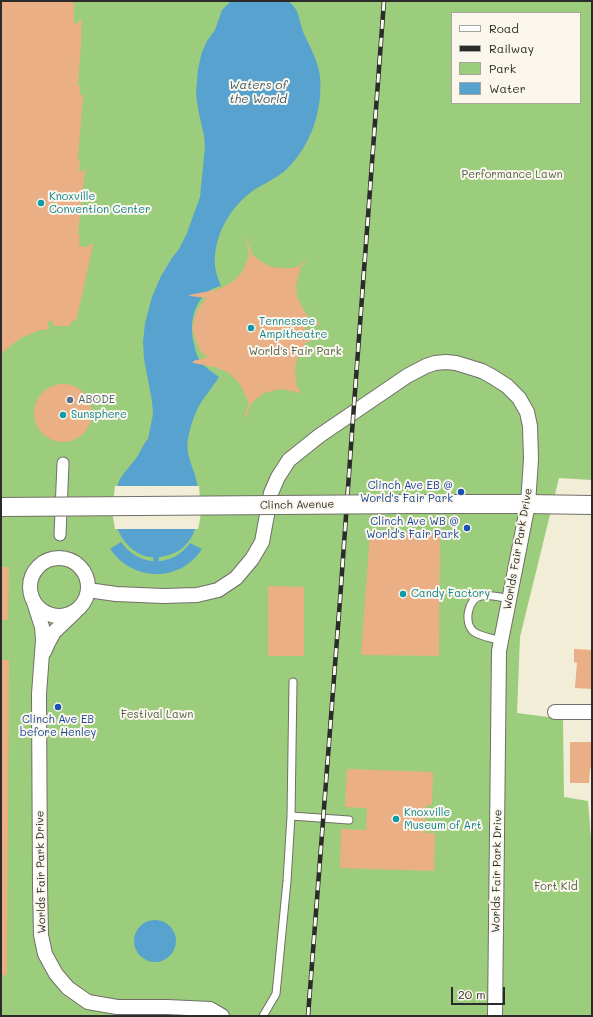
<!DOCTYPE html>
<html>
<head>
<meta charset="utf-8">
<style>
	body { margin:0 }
	#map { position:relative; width:593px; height:1017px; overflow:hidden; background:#f2edd7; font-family:Mali,sans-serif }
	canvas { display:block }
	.frame { position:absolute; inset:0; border:2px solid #2b2b2b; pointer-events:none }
	.legend { position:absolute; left:451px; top:12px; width:130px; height:92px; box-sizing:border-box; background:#fbf7ec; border:1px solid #a8a59f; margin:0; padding:5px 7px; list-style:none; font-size:12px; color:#2b2b2b }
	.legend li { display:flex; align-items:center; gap:8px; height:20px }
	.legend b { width:20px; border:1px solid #a8a59f }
	.scale { position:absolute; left:451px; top:987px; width:54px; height:18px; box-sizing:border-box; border:2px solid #2b2b2b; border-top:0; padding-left:5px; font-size:12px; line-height:14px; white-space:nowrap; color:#2b2b2b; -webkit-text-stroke:3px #fbf7ec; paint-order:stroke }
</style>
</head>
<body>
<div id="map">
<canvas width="593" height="1017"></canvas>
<div class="frame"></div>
<ul class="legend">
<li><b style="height:5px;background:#fff"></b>Road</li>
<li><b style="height:5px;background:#2b2b2b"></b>Railway</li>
<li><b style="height:11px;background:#9bcd7d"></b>Park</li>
<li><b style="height:11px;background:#58a2cf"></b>Water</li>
</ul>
<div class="scale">20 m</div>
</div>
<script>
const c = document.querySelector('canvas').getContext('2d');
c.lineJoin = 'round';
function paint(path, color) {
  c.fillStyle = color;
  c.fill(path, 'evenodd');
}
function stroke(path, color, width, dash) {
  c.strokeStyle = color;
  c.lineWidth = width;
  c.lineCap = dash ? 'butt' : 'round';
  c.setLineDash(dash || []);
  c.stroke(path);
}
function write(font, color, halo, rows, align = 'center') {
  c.font = font + ' Mali,sans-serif';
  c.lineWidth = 4;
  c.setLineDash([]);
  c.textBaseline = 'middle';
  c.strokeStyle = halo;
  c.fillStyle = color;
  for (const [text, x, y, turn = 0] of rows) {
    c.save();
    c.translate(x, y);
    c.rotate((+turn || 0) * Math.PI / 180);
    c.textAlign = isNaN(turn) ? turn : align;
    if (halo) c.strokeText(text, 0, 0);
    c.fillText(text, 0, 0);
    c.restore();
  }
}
paint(new Path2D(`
	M1 1H592V480L559 478 520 637 517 713 563 719 564 797 588 801 592 851V1016H1ZM452 13H580V103H452Z`), '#9bcd7d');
paint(new Path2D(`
	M231 1H289C291 4 293 5 295 8 300 15 300 26 304 34 310 47 318 61 320 76 323 110 311 145 287 169 277 178 265 183 254 190 229 207 210 241 216 272 217 276 219 281 221 286 217 287 213 288 209 291 193 303 189 325 194 344 195 350 197 356 200 361 205 368 213 372 219 377 213 387 202 399 197 410 194 416 189 431 188 439 185 457 194 466 197 483 198 488 198 493 198 498 199 517 197 538 180 550 170 556 157 559 145 556 134 553 124 543 119 532 115 526 116 519 115 512 115 503 115 493 118 484 121 474 131 466 137 457 141 451 143 444 148 439L153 414 152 401 144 359 143 342 145 323 152 297 161 276 172 258 179 249 187 233 200 197 205 147 204 136 198 109 196 94 198 69 202 52 207 41 215 30 222 10Z
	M121 542C139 567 172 568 190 543L202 549C180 583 133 582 110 549Z
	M134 941a21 21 0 1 1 42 0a21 21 0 1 1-42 0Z`), '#58a2cf');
paint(new Path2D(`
	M115 486H199L201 511 200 520 198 529H115L113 517V504Z`), '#f2edd7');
stroke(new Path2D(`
	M156 562V550`), '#58a2cf', 5.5);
paint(new Path2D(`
	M1 1H74V23H79V20L82 21 81 29 82 30 78 85 80 86V95H83L78 159 80 160 79 172H82L83 169 85 170 78 234 80 235 79 246 89 247 90 244H93L85 282 76 321 72 320V323H70V326H54V323H52V321H48L49 329 37 331 21 338 14 343 1 354Z
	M245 237H246L252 254 257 259 267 265 276 268H292L300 266 305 260 306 261 301 267 298 277 296 286 297 296 299 301 309 319 320 323 319 325 311 322 304 328 311 337 317 334 319 336 304 344 305 346 299 353 297 360 295 368 296 384 301 394 297 392 281 389 264 393 256 399 250 405 246 417 244 416 249 404 240 384 229 373 215 367 193 363V361L208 357 201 352 194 336 193 328 194 319 197 311 206 298 190 296 189 295 210 291 219 289 231 283 243 271 249 256 248 247Z
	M34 413a29 29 0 1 1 58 0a29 29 0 1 1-58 0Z
	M370 533H440L439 656 361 655Z
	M1 567H9L8 620H1Z
	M268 586 304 587V656H268Z
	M574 649 592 650V689L575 688 577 663 574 662Z
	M1 660H9L7 975H1Z
	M570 742H592V769L590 768 589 783H570Z
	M347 769 433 772 432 805H426L425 833H435L434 871 340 868 341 829 366 830 367 808 345 807Z`), '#ebaf85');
const service = new Path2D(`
	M501 641C492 638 482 637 474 632 463 623 468 598 481 596 490 594 500 597 509 599
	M291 816 349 820
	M263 1016 276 994 287 881 291 816 293 682`);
const pedestrian = new Path2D(`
	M60 535 63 463`);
const minor = new Path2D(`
	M30 587a29 29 0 1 1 58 0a29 29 0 1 1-58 0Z
	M88 590 116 594 163 596 197 595 218 590 236 578 252 559 262 542 271 493 278 477 289 460 319 436 407 376 426 366 435 363 446 362 456 363 482 371 493 377 507 386 519 398 527 412 530 426 531 459 528 504 499 651 495 1016
	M34 602 42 627 43 640 39 694 40 885 41 935 45 954 56 974 68 988 88 1002 117 1007H167L210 1009 222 1016
	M44 652 48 643 54 632 75 612
	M555 712H592`);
const tertiary = new Path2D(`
	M415 504H528L592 505`);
stroke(service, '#716f67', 9);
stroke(pedestrian, '#716f67', 13);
stroke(minor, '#716f67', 16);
stroke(tertiary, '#716f67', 20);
stroke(service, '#fff', 7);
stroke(pedestrian, '#fff', 11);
stroke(minor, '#fff', 14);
stroke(tertiary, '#fff', 18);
const rail = new Path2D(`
	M308 1016 340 600 352 432 384 1`);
stroke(rail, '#2b2b2b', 4.5);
stroke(rail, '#fbf7ec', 3, [9]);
const tertiaryBridge = new Path2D(`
	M1 507 415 504`);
stroke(tertiaryBridge, '#716f67', 20, []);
stroke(tertiaryBridge, '#fff', 18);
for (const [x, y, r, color] of [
	[41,203,4,"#0f9aa8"],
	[251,328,4,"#0f9aa8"],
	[70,400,4,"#5c6f8a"],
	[63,415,4,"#0f9aa8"],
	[461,492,4,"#1a4fb4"],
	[467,528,4,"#1a4fb4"],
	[403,594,4,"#0f9aa8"],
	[58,707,4,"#1a4fb4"],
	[396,819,4,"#0f9aa8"]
]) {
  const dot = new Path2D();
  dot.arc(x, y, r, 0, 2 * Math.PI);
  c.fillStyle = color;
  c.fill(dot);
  stroke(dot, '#fbf7ec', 1.5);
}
write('11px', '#4d5c44', '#fbf7ec', [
	["Performance Lawn",512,175],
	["World's Fair Park",295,352],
	["Festival Lawn",157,715],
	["Fort Kid",556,887]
]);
write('11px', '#0d838f', '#fbf7ec', [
	["Knoxville",49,197],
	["Convention Center",49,210],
	["Tennessee",259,322],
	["Ampitheatre",259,335],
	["Sunsphere",71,415],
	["Candy Factory",411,594],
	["Knoxville",404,813],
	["Museum of Art",404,826]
], 'left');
write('11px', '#4e5e75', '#fbf7ec', [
	["ABODE",78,400]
], 'left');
write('11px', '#164399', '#fbf7ec', [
	["Clinch Ave EB @",453,486],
	["World's Fair Park",453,499],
	["Clinch Ave WB @",459,522],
	["World's Fair Park",459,535],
	["Clinch Ave EB",58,720,"center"],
	["before Henley",58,733,"center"]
], 'right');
write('11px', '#2b2b2b', '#fbf7ec', [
	["Clinch Avenue",297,505,-1],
	["Worlds Fair Park Drive",518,549,-80],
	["Worlds Fair Park Drive",497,871,-89],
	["Worlds Fair Park Drive",41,872,-91]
]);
write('italic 12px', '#3d5b6d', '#fbf7ec', [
	["Waters of",258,85],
	["the World",258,99]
]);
</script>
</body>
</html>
